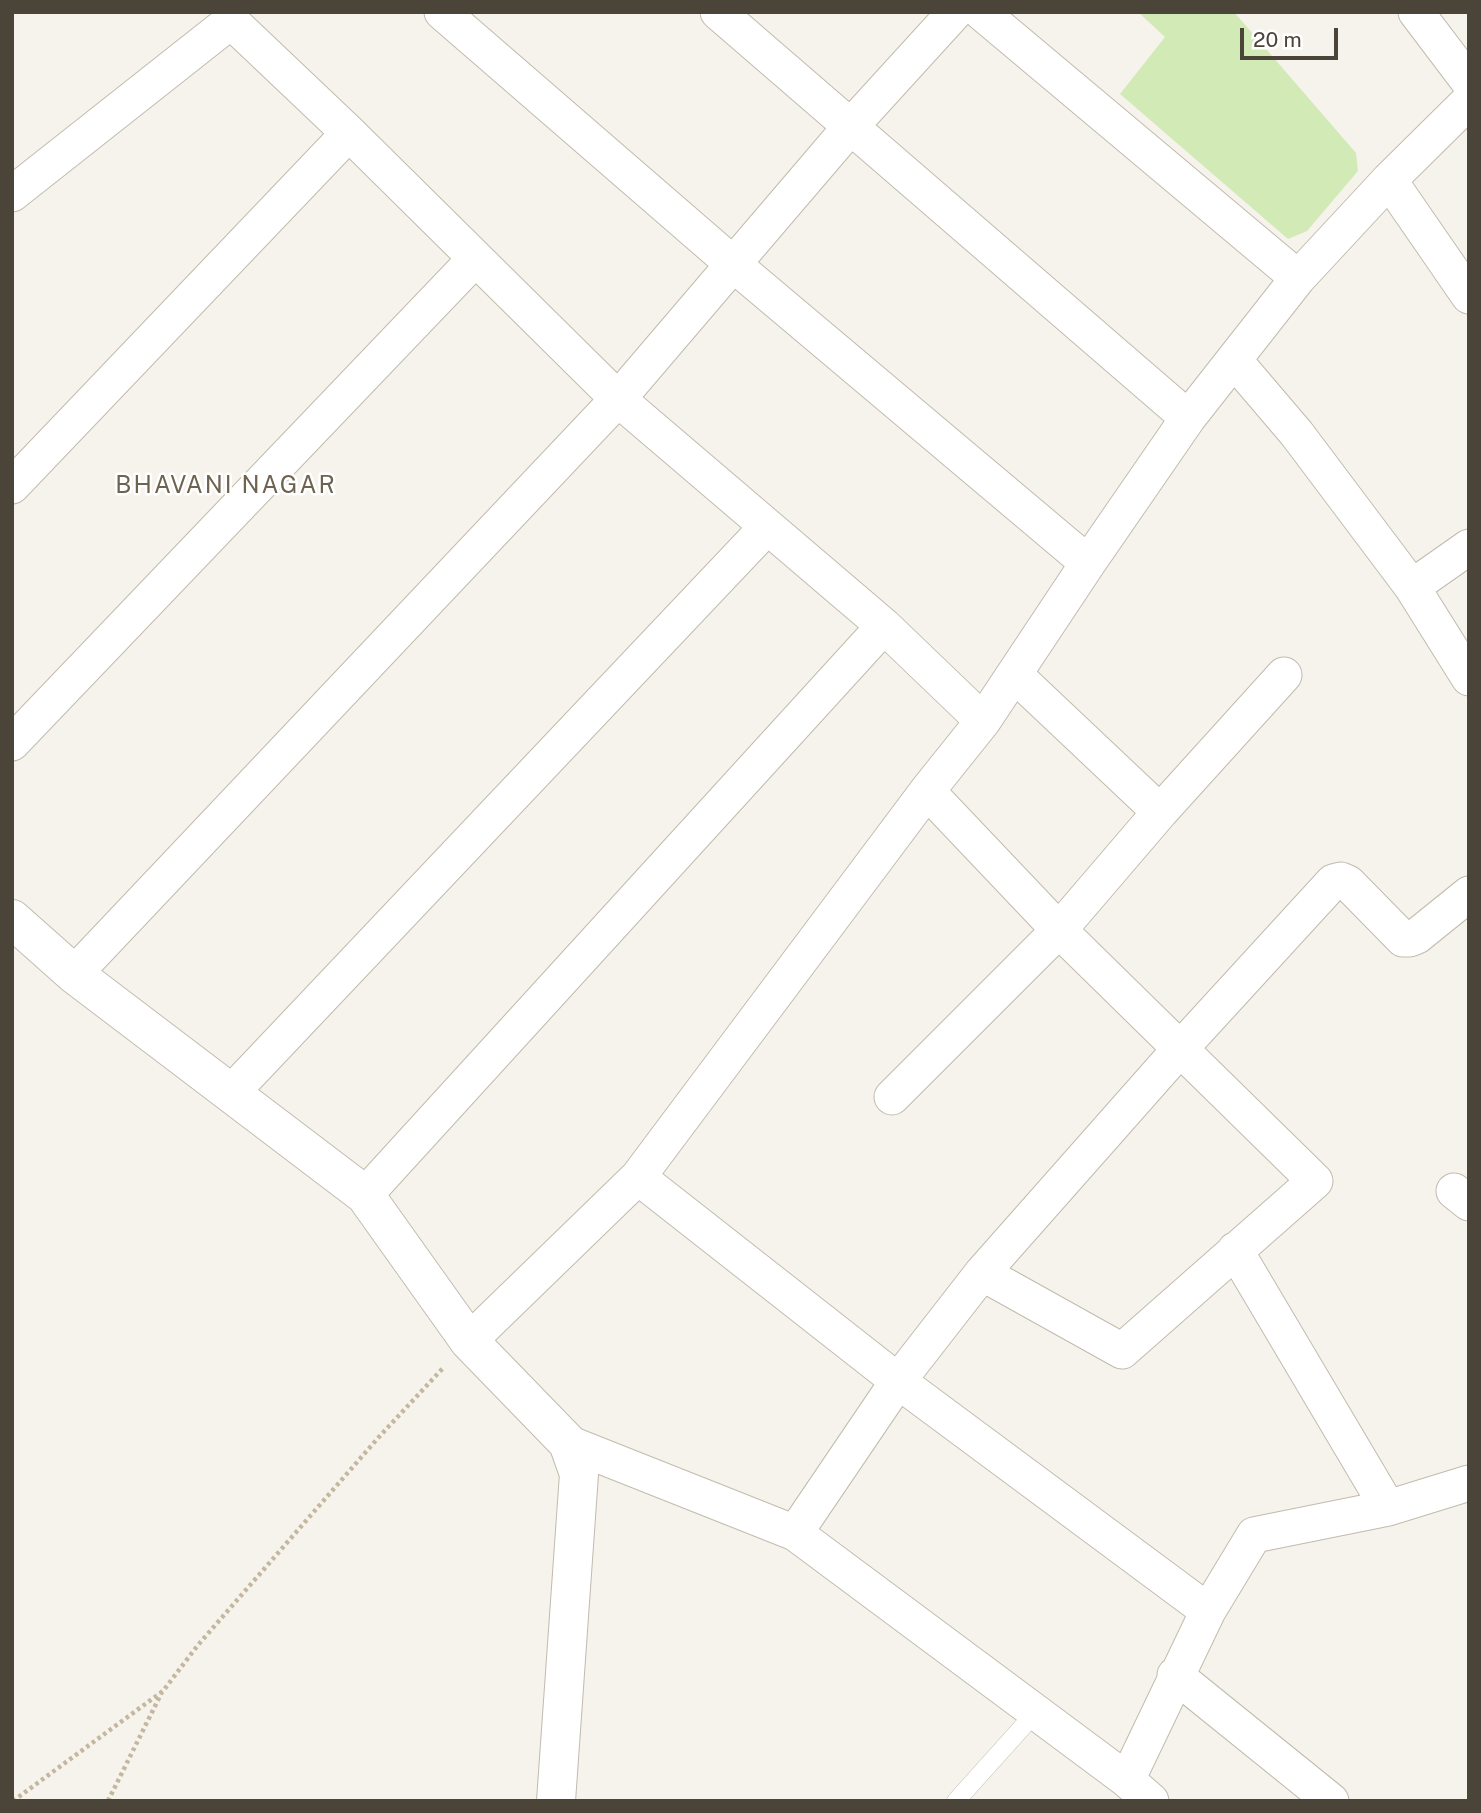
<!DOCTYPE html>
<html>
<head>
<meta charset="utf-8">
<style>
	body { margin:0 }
	#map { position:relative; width:1481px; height:1813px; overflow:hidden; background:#f6f3ec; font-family:"Public Sans",sans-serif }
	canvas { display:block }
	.frame { position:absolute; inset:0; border:14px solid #4b4439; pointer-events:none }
	.scale { position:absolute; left:1240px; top:28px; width:98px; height:32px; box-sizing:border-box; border:4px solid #4b4439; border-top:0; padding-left:9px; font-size:21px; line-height:24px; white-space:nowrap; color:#4b4439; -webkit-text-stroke:5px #fff; paint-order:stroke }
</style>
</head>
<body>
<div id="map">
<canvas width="1481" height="1813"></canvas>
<div class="frame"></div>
<div class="scale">20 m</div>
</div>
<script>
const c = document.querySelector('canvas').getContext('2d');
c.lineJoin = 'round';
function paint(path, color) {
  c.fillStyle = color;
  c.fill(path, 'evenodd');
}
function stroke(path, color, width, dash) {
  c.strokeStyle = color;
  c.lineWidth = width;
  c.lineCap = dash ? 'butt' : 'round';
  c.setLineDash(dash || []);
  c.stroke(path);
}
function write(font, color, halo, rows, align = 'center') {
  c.font = font + ' "Public Sans",sans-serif';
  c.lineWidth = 5;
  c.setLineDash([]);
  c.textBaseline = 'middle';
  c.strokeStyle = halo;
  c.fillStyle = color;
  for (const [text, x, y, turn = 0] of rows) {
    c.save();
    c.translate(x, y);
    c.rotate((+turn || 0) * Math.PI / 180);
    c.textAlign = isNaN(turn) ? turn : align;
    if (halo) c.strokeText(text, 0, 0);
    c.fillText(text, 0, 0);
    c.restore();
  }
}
paint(new Path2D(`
	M1138 12H1234L1356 153 1358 171 1307 231 1288 239 1120 94 1165 37Z`), '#d2eab5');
const service = new Path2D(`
	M956 1801 1036 1712`);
const minor = new Path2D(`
	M442 12 733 264 1088 563
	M718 12 1188 418
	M981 12 1298 278
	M1416 12 1469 82
	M1389 180 1469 296
	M12 194 231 21 349 133 618 399 884 626 983 721
	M1234 360 1297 434 1412 587 1469 678
	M12 486 349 133
	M1412 587 1469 547
	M1015 675 1160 812
	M12 743 475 259
	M927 791 1059 930 1315 1181 1122 1351 982 1273
	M74 974 618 399 852 125 955 12
	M231 1093 767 527
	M892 1097 1059 930 1160 812 1284 675
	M638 1177 898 1381 1208 1611
	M1454 1191 1469 1203
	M365 1195 884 626
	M1235 1250 1388 1508
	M469 1341 638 1177 927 791 983 721 1088 563 1188 418 1298 278 1389 180 1469 101
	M568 1443 795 1533 1127 1780 1151 1801
	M795 1533 898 1381 982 1273 1180 1049 1333 882 1341 880 1348 883 1403 939H1410L1417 936 1469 894
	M1175 1675 1331 1801
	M1127 1780 1208 1611 1254 1535 1388 1508 1469 1483`);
const tertiary = new Path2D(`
	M12 919 74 974 365 1195 469 1341 568 1443 579 1474 556 1801`);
stroke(service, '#c2bbae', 19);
stroke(minor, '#c2bbae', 37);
stroke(tertiary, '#c2bbae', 40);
stroke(new Path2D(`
	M13 1801 163 1691 198 1645 378 1438 444 1367
	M108 1801 162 1692`), '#c4b79f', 4.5, [3.5, 3.5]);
stroke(service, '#fff', 18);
stroke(minor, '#fff', 35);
stroke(tertiary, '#fff', 38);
c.letterSpacing = '2px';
write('24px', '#6e6250', '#fff', [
	["BHAVANI NAGAR",226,486]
]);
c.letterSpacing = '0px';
</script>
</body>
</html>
